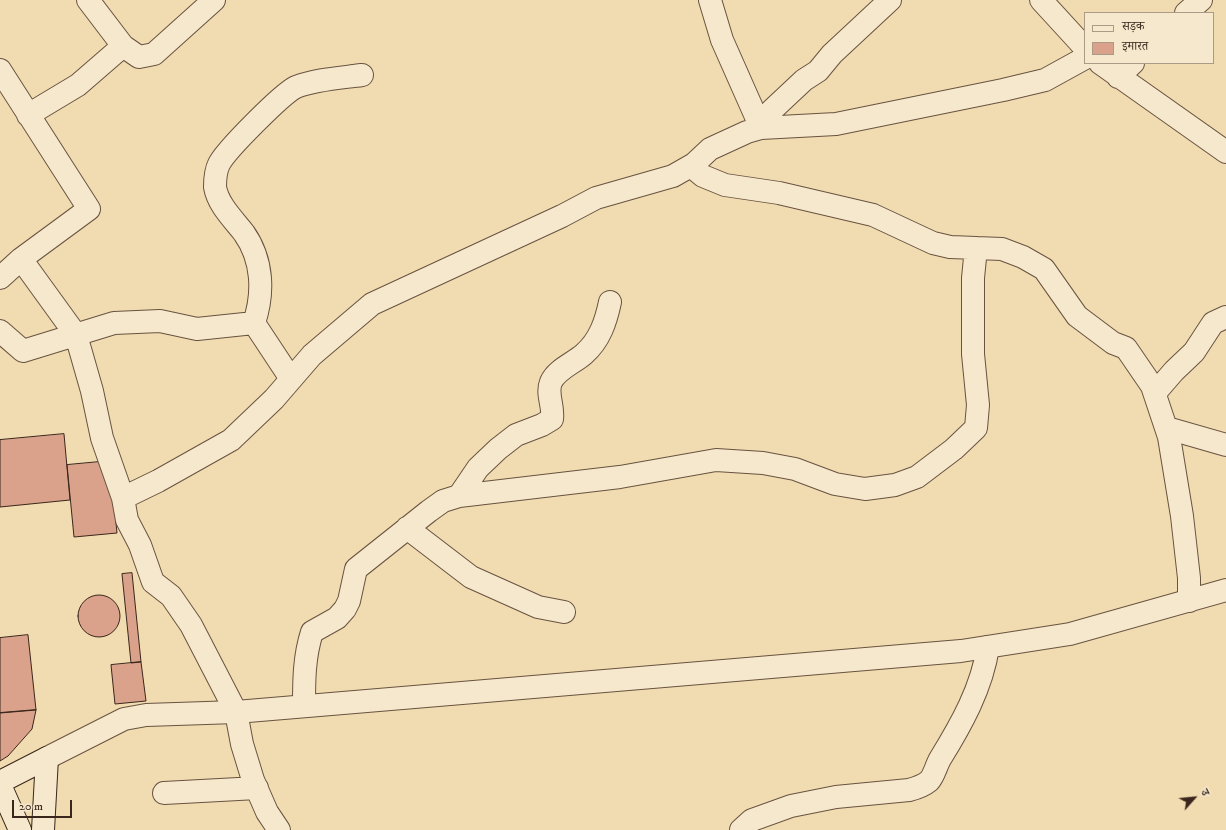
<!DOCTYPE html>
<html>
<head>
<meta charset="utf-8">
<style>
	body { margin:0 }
	#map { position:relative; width:1226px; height:830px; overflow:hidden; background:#f1dbb0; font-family:"IM FELL DW Pica","Noto Serif Devanagari",serif }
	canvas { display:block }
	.legend { position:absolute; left:1084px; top:12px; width:130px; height:52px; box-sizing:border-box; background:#f6e8cc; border:1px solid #ab9a86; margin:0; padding:5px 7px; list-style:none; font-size:12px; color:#3a261c }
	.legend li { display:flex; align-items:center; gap:8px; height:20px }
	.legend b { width:20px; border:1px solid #ab9a86 }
	.north { position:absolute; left:1174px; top:778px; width:40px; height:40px; -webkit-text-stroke:3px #f6e8cc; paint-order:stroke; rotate:63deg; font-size:11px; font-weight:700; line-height:16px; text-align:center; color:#3a261c }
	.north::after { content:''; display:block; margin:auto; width:14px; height:18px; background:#3a261c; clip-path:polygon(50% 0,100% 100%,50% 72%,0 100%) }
	.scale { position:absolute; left:12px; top:800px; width:60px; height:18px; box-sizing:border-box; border:2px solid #3a261c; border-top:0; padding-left:5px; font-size:12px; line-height:14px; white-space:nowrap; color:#3a261c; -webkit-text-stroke:3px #f6e8cc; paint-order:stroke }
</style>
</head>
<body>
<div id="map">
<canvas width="1226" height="830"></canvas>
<ul class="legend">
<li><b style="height:5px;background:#f6e8cc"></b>सड़क</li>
<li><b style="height:11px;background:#daa28a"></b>इमारत</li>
</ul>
<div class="north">उ</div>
<div class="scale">20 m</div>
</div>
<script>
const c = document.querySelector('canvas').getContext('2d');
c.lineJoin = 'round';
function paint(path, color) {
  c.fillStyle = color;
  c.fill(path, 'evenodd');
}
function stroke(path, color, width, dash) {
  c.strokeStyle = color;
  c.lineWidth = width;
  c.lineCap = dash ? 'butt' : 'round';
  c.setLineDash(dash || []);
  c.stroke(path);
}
const building = new Path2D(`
	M64 434 70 500 0 507V440Z
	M110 461 117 533 74 537 67 465Z
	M132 573 141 662 131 663 122 574Z
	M78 616a21 21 0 1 1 42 0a21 21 0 1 1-42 0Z
	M28 635 36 710 0 713V638Z
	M141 662 146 701 115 704 111 665Z
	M36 710 32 729 8 756 0 761V713Z`);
paint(building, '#daa28a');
stroke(building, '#3a261c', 1);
const minor = new Path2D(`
	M710 0 722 40 761 128 836 124 1003 90 1045 80 1085 58
	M1041 0 1085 48
	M1186 13 1201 0
	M123 46 139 57 154 54 214 0
	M1100 63 1226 152
	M0 70 89 209 21 259 0 278
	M1118 77 1133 63
	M28 115 78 85 123 46 88 0
	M691 166 703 176 725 185 779 193 873 215 933 243 950 247 1002 249 1023 257 1044 269 1077 316 1113 343 1126 348 1152 386 1169 437 1182 516 1189 578V601
	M21 259 76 335 92 391 102 438 123 498 127 520 140 545 153 582 171 596 191 625 236 712 242 744 253 780 267 812 279 830
	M254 323C264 293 263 260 244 233 234 220 218 205 215 187 215 180 216 170 219 164 226 150 283 93 296 87 317 79 340 78 362 75
	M0 331 23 351 114 323 160 321 197 329 254 323 291 379
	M1155 393 1174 371 1194 352 1213 323 1226 317
	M1167 428 1226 445
	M459 496 620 477 716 460 763 463 795 469 835 484 865 489 895 485 917 477 954 449 976 428 978 405 973 354V278L976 248
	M123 498 158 481 231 440 274 399 312 355 372 304 562 216 596 198 673 176 694 164 710 149 747 132 761 128 772 110 804 80 818 71 832 54 890 0
	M407 528 471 577 538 607 564 612
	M304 706C304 681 304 657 312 632L337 618 345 609 349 601 356 569 429 511 443 501 459 496 478 468 498 449 516 435 542 425 552 419C554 406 546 394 551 382 557 369 574 363 584 354 600 340 606 321 610 302
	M164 793 257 788
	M741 830 752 820 791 806 836 797 909 790C917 788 923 786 929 781 934 776 936 766 940 759 961 725 982 688 988 647`);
const tertiary = new Path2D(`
	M47 758 124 719 146 715 236 712 961 651 1070 634 1226 590`);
const secondary = new Path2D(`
	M0 782 47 758 43 830
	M0 785 20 830`);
stroke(minor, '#685341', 24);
stroke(tertiary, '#685341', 24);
stroke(secondary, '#3a261c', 24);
stroke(minor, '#f6e8cc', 22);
stroke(tertiary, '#f6e8cc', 22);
stroke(secondary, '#f6e8cc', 22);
</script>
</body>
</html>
